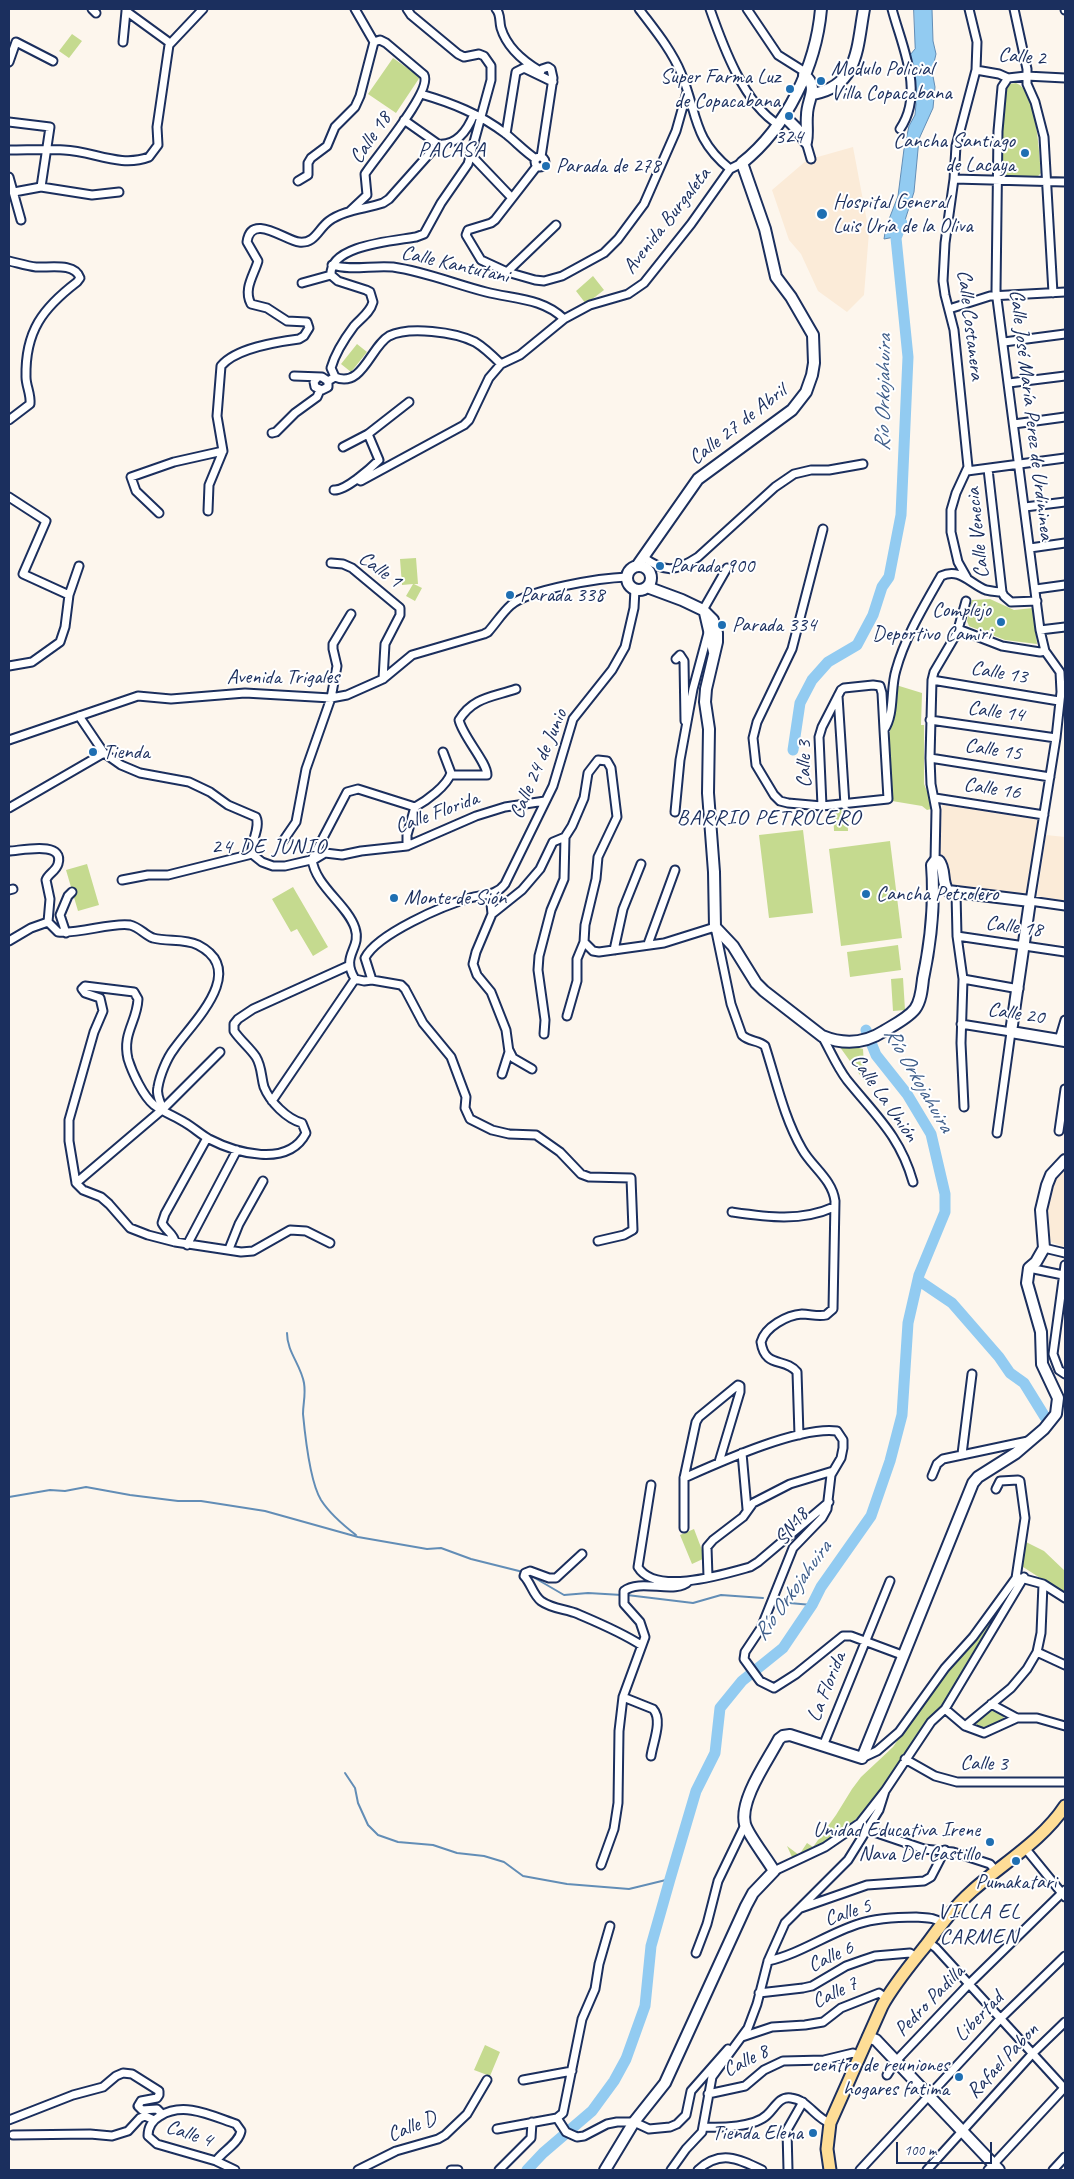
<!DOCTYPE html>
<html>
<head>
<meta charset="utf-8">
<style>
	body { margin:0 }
	#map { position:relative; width:1074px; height:2179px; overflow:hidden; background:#fdf6ed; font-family:Caveat,sans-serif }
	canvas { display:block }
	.frame { position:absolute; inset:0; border:10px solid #1b2f5e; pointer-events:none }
	.scale { position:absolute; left:896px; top:2142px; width:96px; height:22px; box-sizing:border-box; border:2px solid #1b2f5e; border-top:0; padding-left:6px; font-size:15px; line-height:18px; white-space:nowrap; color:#1b2f5e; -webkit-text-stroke:4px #fff; paint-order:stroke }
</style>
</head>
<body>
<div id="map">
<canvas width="1074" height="2179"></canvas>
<div class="frame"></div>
<div class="scale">100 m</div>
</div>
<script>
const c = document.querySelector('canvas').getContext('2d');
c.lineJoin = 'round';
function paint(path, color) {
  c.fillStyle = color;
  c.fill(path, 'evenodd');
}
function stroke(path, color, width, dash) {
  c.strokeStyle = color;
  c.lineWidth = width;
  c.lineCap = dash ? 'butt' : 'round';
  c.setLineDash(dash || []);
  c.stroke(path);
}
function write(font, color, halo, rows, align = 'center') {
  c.font = font + ' Caveat,sans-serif';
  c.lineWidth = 4;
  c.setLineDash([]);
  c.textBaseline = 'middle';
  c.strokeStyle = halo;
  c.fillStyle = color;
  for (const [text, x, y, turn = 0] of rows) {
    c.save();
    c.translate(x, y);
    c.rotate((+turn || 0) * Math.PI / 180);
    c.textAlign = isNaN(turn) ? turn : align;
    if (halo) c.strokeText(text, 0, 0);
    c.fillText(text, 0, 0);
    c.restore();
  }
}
paint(new Path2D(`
	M853 147 869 232 864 295 847 312 818 291 801 254 789 240 772 190 807 160Z
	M942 804 1038 818 1026 900 949 887 946 858 940 853Z
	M1046 835 1065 837V901L1037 896Z
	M1065 1169V1247L1051 1242 1046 1219 1052 1185Z`), '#fbebd8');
paint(new Path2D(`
	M72 34 82 41 69 58 59 51Z
	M393 58 420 77 396 113 368 94Z
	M1016 83C1037 91 1039 153 1041 173L1038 176H1004L1002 174V132L1006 89 1010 84Z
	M593 276 604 290 586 304 576 291Z
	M357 344 367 352 351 372 341 364Z
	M416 558 418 584H414L422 588 415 601 406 596 413 584 402 585 400 559Z
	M990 599 1014 610 1033 608 1037 644 1005 640 969 626 967 621 972 600Z
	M896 685 922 693 921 725H924V784L932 803 931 809 927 810 922 806 892 801 887 754Z
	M847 808 848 831H834L833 809Z
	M803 830 813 913 769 918 759 835Z
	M890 841 902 938 841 946 829 849Z
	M87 864 99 905 78 911 66 870Z
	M293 887 328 947 313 956 297 929 291 932 272 899Z
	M898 945 901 970 850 977 847 952Z
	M903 978 905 1010 893 1011 891 979Z
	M837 1043 863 1049 865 1082Z
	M694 1529 705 1558 692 1564 680 1535Z
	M1024 1541 1044 1551 1065 1571V1594L1020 1565Z
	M1015 1586 967 1670 939 1712 922 1728 872 1806 830 1840 792 1857 787 1846 799 1855 807 1843 813 1847 836 1815 852 1789 861 1777 893 1747 944 1674 970 1645 1004 1597Z
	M991 1710 1003 1714 1004 1719 987 1728H978L976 1723Z
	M485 2045 500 2052 490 2076 474 2070Z`), '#c5da8f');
const water = new Path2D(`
	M914 9H932L933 41 936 54 932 71 935 87 933 108 919 139 914 192 900 236 884 239 886 227 898 196 904 149 909 126 915 115 916 104 910 55 915 49Z`);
paint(water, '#92cbf1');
stroke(water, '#628db6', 1);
stroke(new Path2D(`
	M287 1333C287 1352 301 1365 304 1383 306 1395 303 1403 303 1414 305 1435 310 1482 321 1500 330 1514 343 1525 356 1535
	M9 1497 50 1490 65 1491 86 1487 130 1495 178 1501H201L265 1511 358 1537 427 1549 441 1548 471 1559 523 1572
	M528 1574 564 1595 588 1593 622 1595
	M627 1595 693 1603 721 1595 763 1598
	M778 1602 812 1605
	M345 1773 355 1788 358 1803 368 1825 378 1835 398 1842 433 1845 457 1853 484 1856 504 1862 523 1876 567 1884 629 1889 670 1879`), '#628db6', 2);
stroke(new Path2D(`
	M793 750 800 703 812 680 828 662 857 645 873 615 882 587 889 577 901 515 908 357 896 238 902 223
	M918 1280 952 1303 999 1357 1010 1373 1024 1383 1045 1417
	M527 2170 543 2153 592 2111 614 2081 626 2059 645 2006 651 1946 670 1879 696 1791 715 1753 720 1708 742 1681 783 1648 812 1605 821 1587 871 1516 890 1461 902 1415 908 1323 919 1275 945 1212V1194L931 1134 907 1094 876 1055 866 1030`), '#92cbf1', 11);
const street = new Path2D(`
	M92 9 96 13
	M126 9V11L170 43
	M496 9C501 14 499 21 501 28 507 48 523 61 540 71
	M639 9C654 29 671 49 681 73 698 114 692 138 730 169
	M710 9C723 46 744 104 779 125
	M747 9 778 55 805 72
	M892 9C902 47 925 92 900 129
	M1014 9 1027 69V84L1035 102 1044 137 1053 293
	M1065 9V10
	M123 42 126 11
	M9 62 16 42 53 61
	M976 70 999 74 1008 78 1026 76 1065 78
	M539 75 542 69 548 67 551 69 553 78 541 157
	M1008 78 1002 87 998 131 996 291 1040 630 1045 651 1060 672 1061 692 1056 738 1030 901 1065 906
	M421 94C452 103 480 114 506 134 516 142 525 152 536 159
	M404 120 438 144
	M9 122 50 127 41 187
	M506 134 516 72 524 68 553 82
	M806 142 811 159
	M9 150C27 150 46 149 64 150 93 151 120 168 149 157L158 145 157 127 169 45 203 9
	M470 154 512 198
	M535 162a5 5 0 1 1 10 0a5 5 0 1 1-10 0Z
	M537 166 495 220 491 223 468 230 466 235 481 260 507 272 535 280 544 281 562 276 604 253 618 239 644 204 676 131 687 92
	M9 177 21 220
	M954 179 1065 182
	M298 181 308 175V163L311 158 327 146 335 127 355 107 360 96 374 42 355 9
	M14 192 41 187 92 195 119 192
	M350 211 367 195 365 174C375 158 433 91 424 75L386 43 380 40 374 42
	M9 261C18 263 27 266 36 267 48 268 75 262 80 278L77 282C43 308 25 331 26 377 26 386 31 394 30 404L9 420
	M332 265C351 271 373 265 393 267 427 272 454 284 486 292 513 299 543 298 564 319
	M507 272 556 225
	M331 275C329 245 394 241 416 237L424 234 441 203 468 164 491 80V66L484 56 479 54 464 57 458 54 411 15 407 9
	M331 275 338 281 366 290 370 292 373 302C370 313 361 318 354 326 345 338 335 354 331 368L335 377C362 389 371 346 389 336 409 326 455 332 475 342 485 348 493 356 501 364
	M302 283 331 275
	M949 309 990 296 1065 292
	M1004 342 1065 334
	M294 376 322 377 328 381
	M317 378 314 382 315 387 322 390 328 387V381L335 377
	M1009 383 1065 376
	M1014 424 1065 417
	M272 433 276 432 295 413 317 397 320 390
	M343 447 368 434 409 402
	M988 469 1002 592 1004 596 1011 602 1037 601
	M967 471 1065 458
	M357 479 361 481 464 425 469 420 489 378 501 364 520 355 564 319 590 305 628 294 644 283 691 224 730 169 742 163
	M334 490C345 491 370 469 379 460L368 434
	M9 497 46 521 23 574 69 595
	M1025 507 1065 502
	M208 511 209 485 223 451 217 416 221 366C236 348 276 342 299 339L304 336 309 328 307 322 287 321 267 308 251 304C243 289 254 275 258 261L247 242C251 212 286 241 299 242 315 244 318 229 329 221 344 210 365 209 383 203L389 199 438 144C457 146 468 129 474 114
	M159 513 136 491 131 477 174 462 223 451
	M823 529 792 649 757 722 753 738 756 765 774 795 780 801 788 803 822 806 888 799 884 730C895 714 890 689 896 670 905 637 924 606 941 576 960 567 970 584 986 590 991 591 997 592 1002 592
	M1030 548 1065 543
	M643 557C665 573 675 572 698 557L775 487 794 474 811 470H829L863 464
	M331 563 343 564 352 568 400 608V615L385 644 383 679
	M967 578 958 562 951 532V510L956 493 968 467 954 330 945 295 943 281 945 243 954 179 956 146 976 70 977 42 969 9
	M1036 589 1065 585
	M703 610 727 568
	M958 629 1002 646 1040 652 1045 651
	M1040 630 1065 627
	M676 659 680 655 684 661 685 721
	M9 666 32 662 60 642 65 627 69 595 79 566
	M932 680 1059 701
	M838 696 845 805
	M79 716 104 753 121 765 140 773 189 782 210 792 228 805 256 817C261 828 250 842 252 854L262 862 273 866H285L315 859 325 853 342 855 361 851 407 846 476 816 505 807 545 801
	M930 720 1056 738
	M9 740 138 696 171 699 245 693 331 698 347 695 383 679 412 655 484 634 488 632C496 623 502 613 511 605 530 589 601 578 627 577
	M930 758 1050 777
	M451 775H487C487 762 463 737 459 720 473 697 493 697 516 689
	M935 798 1044 815
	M822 806 819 737 822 727 841 690 844 688 873 685 880 686 882 693 884 730
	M9 808 104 753
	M675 812 680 760 693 689 708 633
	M283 841 296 822 306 769 331 698 337 666 333 649V644L351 614
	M407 846V835L415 807
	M9 851C20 851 65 840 58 864 56 871 48 874 46 880L50 899 48 922 58 932C80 934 112 922 130 925 139 927 145 935 153 938 168 942 184 938 198 945 249 971 192 1023 174 1049 167 1058 160 1075 158 1087 156 1094 160 1102 163 1109
	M312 859 347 792 358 789 415 807C426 801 447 786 451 773L443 752
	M312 859C315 886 347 904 355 928 362 949 340 955 355 979L364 981 372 980
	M935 861 936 810 931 784 930 758 932 680 934 672 957 633 966 601
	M122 880 148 875H168L252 854
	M9 890 13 889
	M956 893 957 936 963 979 961 1043 964 1107
	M490 894 492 914 476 952 473 964 477 975 491 992 506 1030 509 1052 502 1074
	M492 914 522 890 540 869 553 842 565 837 572 826 584 798 588 773 598 760 607 761 611 768 617 817 598 857 596 879 585 925 584 942 577 959V981L567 1016
	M66 933 60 915 68 896 72 892
	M957 936 1065 952
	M9 941 31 928 48 922
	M584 942 593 951 599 952 664 943 715 927 731 1004 742 1035C749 1042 759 1040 765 1046 776 1080 784 1118 802 1149 812 1167 832 1179 835 1201L833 1309 826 1315C818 1317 810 1314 802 1314 787 1315 765 1327 761 1342 765 1369 785 1357 797 1372L799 1435
	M648 944 675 870
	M614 950 623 909 641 864
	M963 979 1019 989
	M961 1024 1011 1032 997 1133
	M544 1034 545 1020 538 970 539 956 551 910 564 879 565 837
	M822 1036C830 1050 837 1067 847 1080 876 1116 900 1136 913 1182
	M1059 1040 1065 1020
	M509 1050 513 1058 532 1069
	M272 1101 355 979
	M1059 1131 1065 1089
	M76 1183 163 1109 220 1052
	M732 1212C767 1217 801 1222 834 1207
	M598 1241 624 1235 633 1230 631 1178 589 1177 581 1174 560 1152 536 1135 509 1134 492 1130 470 1119 465 1108 466 1097 451 1057 423 1023 405 989 401 985 372 980 365 958C377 934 444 905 470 898 483 894 496 896 505 884L553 786 573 719 612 670 625 647 634 608 635 589
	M175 1242C174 1234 166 1231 162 1223L165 1214 207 1138
	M330 1243 306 1231 290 1230 253 1251 241 1252 175 1242 148 1235 130 1228 109 1204 101 1197 83 1190 76 1183 69 1141V1120L94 1032 103 1011 100 998 85 993 82 989 85 986 134 992 138 999C137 1022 122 1033 128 1059 132 1072 143 1096 154 1105 163 1112 174 1116 184 1122 193 1127 200 1134 209 1139 236 1153 288 1168 306 1133L302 1123C287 1119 270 1102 264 1087 261 1077 262 1067 256 1057 250 1048 240 1040 234 1031V1024L238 1019 253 1009 348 966
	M187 1245 237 1150
	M1044 1248 1065 1253
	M229 1249 239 1224 263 1181
	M1065 1265 1053 1354 1059 1370 1065 1374
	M1029 1268 1063 1275
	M742 1453 747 1509
	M962 1454 972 1374
	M932 1476 937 1464 943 1459 1028 1441
	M684 1478C720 1462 799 1426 837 1431L843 1440V1448L841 1458 831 1475 827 1509 822 1518 793 1548 761 1628 745 1652 744 1659 760 1681 774 1688 796 1674 843 1636H851L902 1655
	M651 1485 638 1567C655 1596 725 1574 750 1567L758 1562 829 1502
	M684 1528V1478L696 1422 699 1417 738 1385 740 1386V1392L719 1462
	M582 1554 556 1578H549L530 1571 525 1573 524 1576C531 1583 533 1595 541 1601 552 1609 566 1609 578 1614 599 1623 621 1632 641 1645
	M708 1577 707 1547 713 1540 743 1517 753 1503 790 1484 833 1471
	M1021 1578 1043 1584 1065 1598
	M1037 1652 1065 1665
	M623 1697 653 1709C663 1720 653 1742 651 1756
	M991 1704 1017 1718H1037L1065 1726
	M945 1709 965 1726 984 1733 1017 1718
	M965 1726 1011 1688 1027 1669 1037 1652 1041 1633 1043 1584
	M823 1746 890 1581
	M862 1758 877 1751 899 1732 945 1668 973 1637 1016 1578 1025 1518 1020 1481 1018 1480 1000 1481 996 1489
	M905 1759 935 1776 957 1782H1065
	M868 1830 924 1849 953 1852 990 1864 996 1871
	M1025 1848 1065 1897
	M601 1865 614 1829 618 1803 619 1731 623 1697 645 1637 640 1622 624 1604V1591C640 1578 676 1595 689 1581
	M774 1871 825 1847 860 1823 885 1791 931 1722 945 1709 1024 1577
	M801 1908 867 1885 924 1881 931 1877 945 1850
	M928 1942 936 1948 1065 2089
	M696 1953 707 1924 718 1881 745 1825
	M768 1961C800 1954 827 1934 858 1924 876 1918 897 1917 916 1917 926 1918 934 1917 942 1923
	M759 1993 803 1988 812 1986 846 1966 863 1960 875 1956 910 1953 916 1957
	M742 2037 772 2027 805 2025 823 2022 841 2008 879 1993 886 1998
	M887 2075 896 2061 968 1985 1065 1890
	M523 2080 572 2071
	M708 2094 745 2086 764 2070 783 2061 824 2060 853 2053 859 2056
	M557 2118 566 2132 577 2137 584 2136 607 2124 617 2122H634L649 2129 670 2127 677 2124 686 2115 691 2091 728 2049
	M9 2120 73 2095 103 2087 116 2076 123 2073 132 2074 159 2091V2095L157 2098 141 2101 138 2106 142 2110 157 2109 162 2114
	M703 2127C721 2128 755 2127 767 2115 775 2108 779 2096 791 2098 808 2100 815 2118 830 2123
	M497 2129 557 2118 563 2113 582 2019 595 1989 599 1964 610 1926
	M13 2135 90 2134 112 2136 128 2131 140 2118 145 2116 154 2120
	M216 2161C223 2151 239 2143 241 2131L236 2124C212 2116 184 2101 160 2116 153 2120 148 2127 148 2136L157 2144 216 2161 235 2170
	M358 2170 396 2151 438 2139 445 2135 467 2114 487 2080
	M451 2170H458
	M499 2170 531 2138 532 2122
	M671 2170 686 2149 702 2132 712 2077 748 2028 757 2004 768 1961 785 1923 848 1860 879 1810 885 1791
	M698 2170C720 2150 737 2158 762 2170
	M788 2170 787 2130 803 2102
	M860 2170 1001 2018 1065 1956
	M927 2170 1033 2053 1065 2022
	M988 2170 1065 2087
	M1053 2170 1065 2157`);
const secondary = new Path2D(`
	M804 75C820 87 807 99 807 115 806 124 808 133 806 142
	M813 94C859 86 857 46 864 9
	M784 116 797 129 806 142
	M627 578a12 12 0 1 1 24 0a12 12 0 1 1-24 0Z
	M637 566 698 479 792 410 806 392 812 375 814 363 813 335 791 297 776 277 765 229 742 163C787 127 816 66 821 9
	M647 587 682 600 703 610 713 620 717 633V642L706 689 705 702 709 729 708 793 714 872 715 927 733 946 756 983 764 991 822 1036C844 1045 864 1044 884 1031 894 1025 908 1018 915 1009 921 1001 922 988 923 979 931 941 935 904 932 865L935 861H939C946 870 941 882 948 891L1030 901 1011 1032 1065 1041
	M705 613 714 652
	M868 2037 876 2040 999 2170
	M605 2170 634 2122 665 2083 746 1906 753 1893 774 1871C768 1860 748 1835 745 1824 739 1800 768 1760 779 1739L783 1736 790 1735 862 1758 973 1483 978 1477 1016 1453 1044 1429 1056 1414 1058 1398 1042 1364 1041 1332 1027 1283 1029 1268 1036 1262 1044 1248 1041 1210 1047 1185 1051 1175 1065 1160`);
const primary = new Path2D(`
	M830 2170 827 2149 830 2123 882 2006C894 1984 911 1964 927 1944 941 1925 954 1907 972 1891 1003 1863 1042 1841 1065 1806`);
stroke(street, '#1b2f5e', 11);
stroke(secondary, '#1b2f5e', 14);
stroke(primary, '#1b2f5e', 15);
stroke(street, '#fff', 7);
stroke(secondary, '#fff', 10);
stroke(primary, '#fedd96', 11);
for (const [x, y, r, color] of [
	[821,81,5,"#1f6fb2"],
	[790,89,5,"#1f6fb2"],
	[789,116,5,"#1f6fb2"],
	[1025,153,5,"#1f6fb2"],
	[546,166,5,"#1f6fb2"],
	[822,214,6,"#1f6fb2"],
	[660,566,5,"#1f6fb2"],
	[510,595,5,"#1f6fb2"],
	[1001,622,5,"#1f6fb2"],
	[722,625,5,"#1f6fb2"],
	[93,752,5,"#1f6fb2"],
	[866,894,5,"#1f6fb2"],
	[394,898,5,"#1f6fb2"],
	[990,1842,5,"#1f6fb2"],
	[1016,1861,5,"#1f6fb2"],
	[959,2077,5,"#1f6fb2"],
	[813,2133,5,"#1f6fb2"]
]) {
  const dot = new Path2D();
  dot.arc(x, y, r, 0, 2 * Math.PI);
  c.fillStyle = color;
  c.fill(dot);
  stroke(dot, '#fff', 2);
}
write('21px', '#1b2f5e', '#fff', [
	["Calle 2",1022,57,5],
	["Calle 18",371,138,-56],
	["Avenida Burgaleta",667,221,-52],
	["Calle Kantutani",455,265,13],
	["Calle Costanera",970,325,83],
	["Calle José María Perez de Urdininea",1031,415,83],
	["Calle 27 de Abril",738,425,-38],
	["Calle Venecia",978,533,-96],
	["Calle 1",380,570,36],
	["Calle 13",999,673,10],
	["Avenida Trigales",283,677],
	["Calle 14",996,712,8],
	["Calle 15",993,750,9],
	["Calle 24 de Junio",539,764,-67],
	["Calle 3",804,764,-90],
	["Calle 16",992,789,9],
	["Calle Florida",437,813,-20],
	["Calle 18",1014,927,8],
	["Calle 20",1016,1014,9],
	["Calle La Unión",884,1098,55],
	["SN18",792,1527,-52],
	["La Florida",827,1687,-68],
	["Calle 3",984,1764,2],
	["Calle 5",848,1913,-18],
	["Calle 6",831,1957,-25],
	["Calle 7",835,1993,-26],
	["Pedro Padilla",930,2001,-46],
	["Libertad",979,2017,-46],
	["Calle 8",746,2061,-27],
	["Rafael Pabon",1003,2061,-47],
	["Calle D",412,2127,-22],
	["Calle 4",189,2134,19]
]);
write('21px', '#1b2f5e', '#fff', [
	["Modulo Policial",831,69],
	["Villa Copacabana",831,93],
	["Super Farma Luz",780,77,"right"],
	["de Copacabana",780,101,"right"],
	["324",789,137,"center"],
	["Cancha Santiago",1015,141,"right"],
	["de Lacaya",1015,165,"right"],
	["Parada de 278",556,166],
	["Hospital General",833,202],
	["Luis Uría de la Oliva",833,226],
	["Parada 900",670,566],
	["Parada 338",520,595],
	["Complejo",991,610,"right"],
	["Deportivo Camiri",991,634,"right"],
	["Parada 334",732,625],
	["Tienda",103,752],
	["Cancha Petrolero",876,894],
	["Monte de Sión",404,898],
	["Unidad Educativa Irene",980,1830,"right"],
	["Nava Del Castillo",980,1854,"right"],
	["Pumakatari",1016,1882,"center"],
	["centro de reuniones",949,2065,"right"],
	["hogares fatima",949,2089,"right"],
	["Tienda Elena",803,2133,"right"]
], 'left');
c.letterSpacing = '1px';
write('22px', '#1b2f5e', '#fff', [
	["PACASA",452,150],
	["BARRIO PETROLERO",769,818],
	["24 DE JUNIO",269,847],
	["VILLA EL",979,1912],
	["CARMEN",979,1937]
]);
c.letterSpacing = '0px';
write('italic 22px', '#3f5e8a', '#fff', [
	["Río Orkojahuira",884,393,-89],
	["Río Orkojahuira",918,1080,60],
	["Río Orkojahuira",793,1591,-54]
]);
</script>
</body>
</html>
